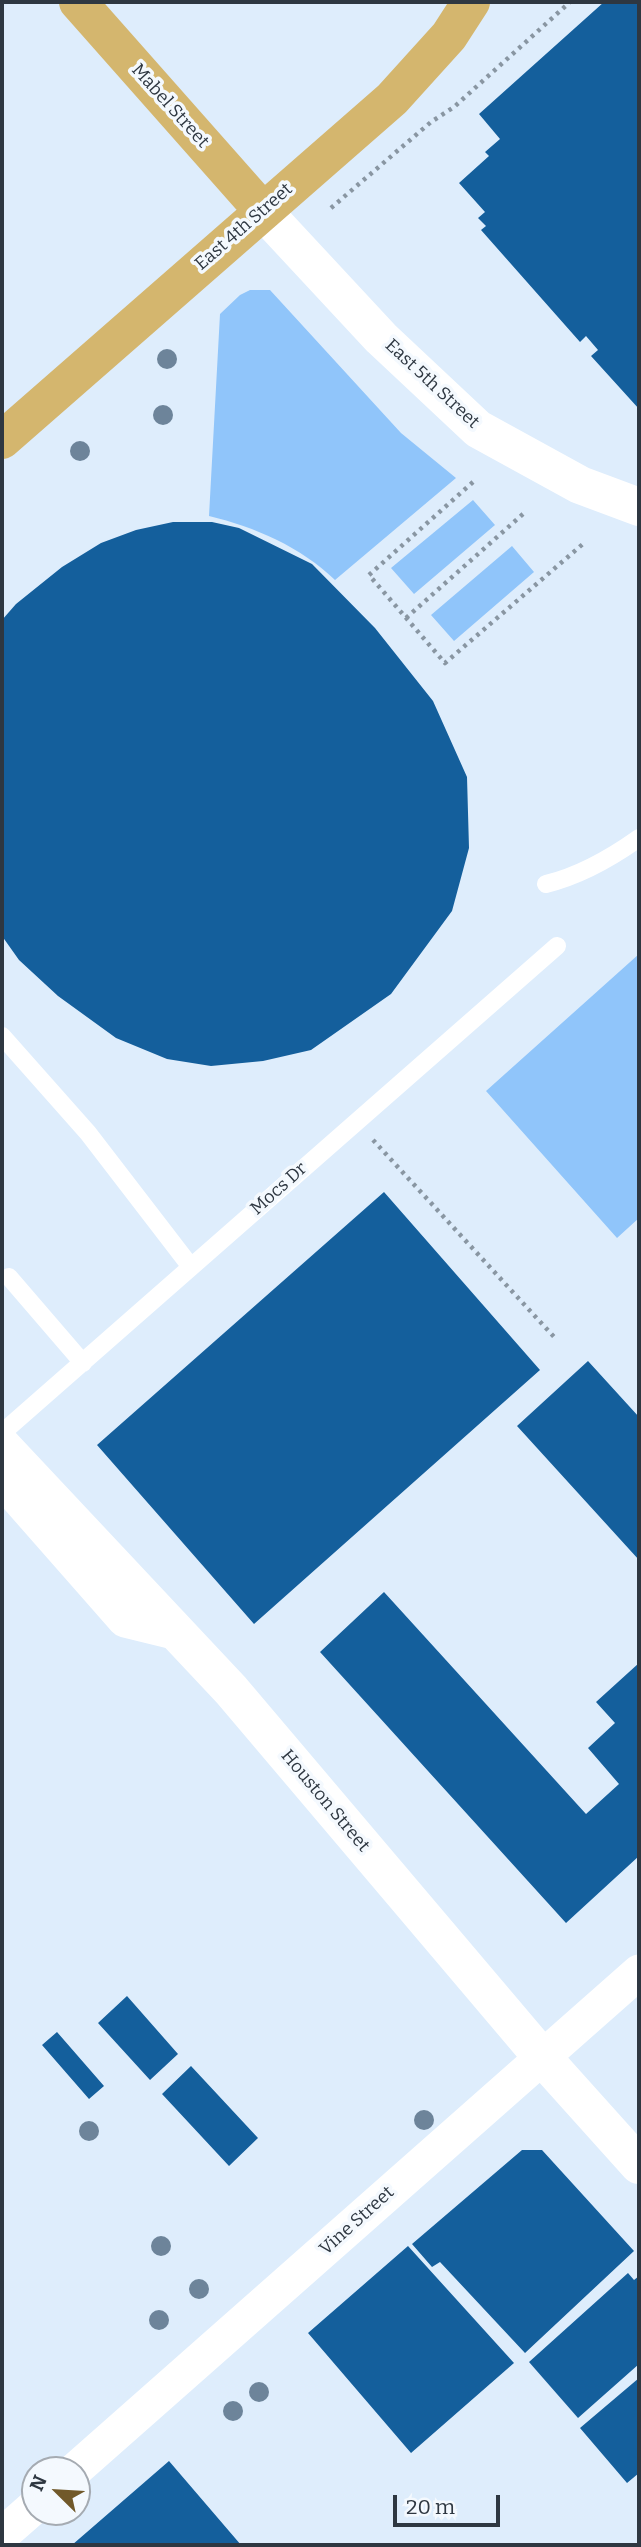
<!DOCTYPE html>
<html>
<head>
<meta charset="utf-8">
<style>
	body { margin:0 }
	#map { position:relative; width:641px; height:2547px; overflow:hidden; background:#deedfc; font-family:Bitter,serif }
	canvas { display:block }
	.frame { position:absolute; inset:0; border:4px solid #2e3741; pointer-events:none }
	.north { position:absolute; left:21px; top:2456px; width:70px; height:70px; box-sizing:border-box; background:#f4f9fe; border:2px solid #a5abb2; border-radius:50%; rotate:294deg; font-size:19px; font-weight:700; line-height:28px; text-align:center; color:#2e3741 }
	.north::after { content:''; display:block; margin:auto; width:24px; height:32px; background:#71592a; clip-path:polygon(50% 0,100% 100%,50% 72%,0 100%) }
	.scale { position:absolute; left:393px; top:2495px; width:107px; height:32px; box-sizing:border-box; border:4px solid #2e3741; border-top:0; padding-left:9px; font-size:21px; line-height:24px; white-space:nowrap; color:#2e3741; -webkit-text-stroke:5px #f4f9fe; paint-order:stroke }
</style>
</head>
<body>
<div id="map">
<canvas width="641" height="2547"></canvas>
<div class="frame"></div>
<div class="north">N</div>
<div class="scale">20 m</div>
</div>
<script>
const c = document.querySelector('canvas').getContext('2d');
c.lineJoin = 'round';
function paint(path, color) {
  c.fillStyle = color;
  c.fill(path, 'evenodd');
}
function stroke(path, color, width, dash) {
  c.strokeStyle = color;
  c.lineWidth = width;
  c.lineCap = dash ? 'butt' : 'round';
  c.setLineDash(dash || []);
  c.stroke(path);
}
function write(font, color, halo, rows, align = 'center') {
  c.font = font + ' Bitter,serif';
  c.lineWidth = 7;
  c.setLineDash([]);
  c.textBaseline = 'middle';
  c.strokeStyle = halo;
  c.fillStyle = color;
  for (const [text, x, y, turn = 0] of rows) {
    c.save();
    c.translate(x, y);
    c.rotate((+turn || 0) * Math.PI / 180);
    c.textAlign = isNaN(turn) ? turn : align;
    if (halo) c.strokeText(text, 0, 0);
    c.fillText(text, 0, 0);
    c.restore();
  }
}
paint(new Path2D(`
	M250 290H270L401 433 456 478 335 580C301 547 255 527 209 516L220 314 240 295Z
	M473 500 495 525 414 594 391 568Z
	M512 546 534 572 454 641 431 615Z
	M639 954V1218L617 1238 486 1091Z`), '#90c5fa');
paint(new Path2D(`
	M604 2H639V409L591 356 598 350 586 336 580 342 481 230 486 226 478 218 485 212 459 183 489 156 485 152 500 139 479 114Z
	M173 522H212L239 528 312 564 375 628 433 701 467 777 469 848 452 911 391 994 311 1050 263 1061 211 1066 167 1059 116 1038 58 996 19 960 2 936V620L16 604 62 567 101 543 136 530Z
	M384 1192 540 1370 254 1624 97 1445Z
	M588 1361 639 1417V1560L517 1426Z
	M384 1592 586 1814 619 1784 588 1748 615 1723 596 1702 639 1663V1856L566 1923 320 1652Z
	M127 1996 178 2054 150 2080 98 2023Z
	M57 2032 104 2086 89 2099 42 2045Z
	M191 2066 258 2138 229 2166 162 2094Z
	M522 2150H542L634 2251 525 2353 440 2262 432 2267 412 2244Z
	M408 2246 514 2363 411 2453 308 2333Z
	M628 2273 634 2280 639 2276V2364L578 2418 529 2362Z
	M639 2378V2473L627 2483 580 2428Z
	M169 2461 241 2545H72Z`), '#145f9c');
stroke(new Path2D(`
	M331 208 431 122 454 107 570 2
	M473 482 369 575 445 663 584 543
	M406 618 523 514
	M373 1140 556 1339`), '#8996a2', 4.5, [3.5, 5]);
stroke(new Path2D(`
	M546 884C579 876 611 858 639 838
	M2 1036 88 1133 191 1267
	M9 1277 83 1363
	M2 1433 557 946`), '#fff', 18);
stroke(new Path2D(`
	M2 1480 125 1620 174 1632
	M75 2470 639 1972
	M2 2535 35 2506`), '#fff', 35);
stroke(new Path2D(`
	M262 210 381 338 478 429 580 485 639 507
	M2 1446 231 1690 542 2057 639 2165`), '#fff', 38);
stroke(new Path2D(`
	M78 2 262 210
	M2 440 392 99 449 36 471 2`), '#d4b66e', 38);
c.fillStyle = '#6d849a';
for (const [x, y] of [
	[167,359],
	[163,415],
	[80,451],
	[424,2120],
	[89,2131],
	[161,2246],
	[199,2289],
	[159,2320],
	[259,2392],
	[233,2411]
]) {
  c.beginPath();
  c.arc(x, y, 10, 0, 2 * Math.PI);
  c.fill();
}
write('18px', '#2e3741', '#f4f9fe', [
	["Mabel Street",170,106,48],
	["East 4th Street",244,227,-41],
	["East 5th Street",432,384,43],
	["Mocs Dr",279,1189,-42],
	["Houston Street",325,1801,50],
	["Vine Street",357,2221,-42]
]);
</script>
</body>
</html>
